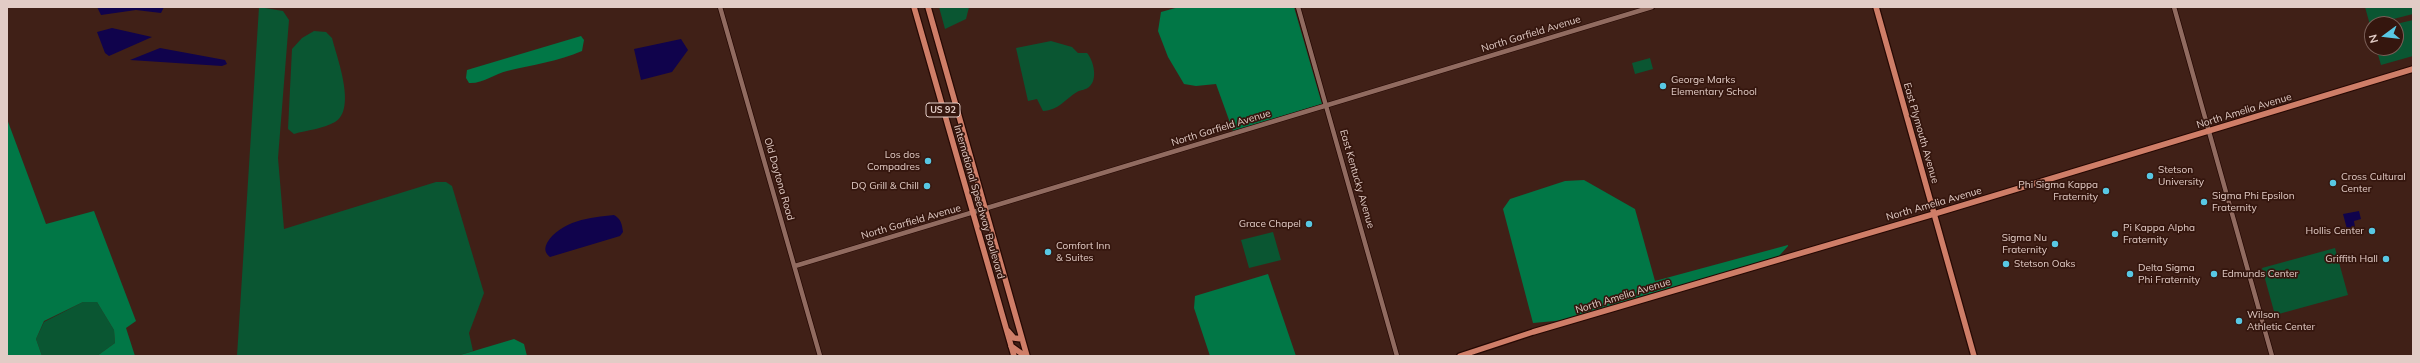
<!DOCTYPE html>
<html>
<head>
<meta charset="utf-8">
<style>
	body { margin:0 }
	#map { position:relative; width:2420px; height:363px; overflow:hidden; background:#402017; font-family:Mulish,sans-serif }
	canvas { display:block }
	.frame { position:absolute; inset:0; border:8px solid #e2ccc6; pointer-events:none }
	.north { position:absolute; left:2364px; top:16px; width:40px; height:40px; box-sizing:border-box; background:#35160e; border:1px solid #7a5f58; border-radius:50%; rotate:255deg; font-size:11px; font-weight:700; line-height:16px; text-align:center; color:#e2ccc6 }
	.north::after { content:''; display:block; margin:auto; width:14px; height:18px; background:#58c8e4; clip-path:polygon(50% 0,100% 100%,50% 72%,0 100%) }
</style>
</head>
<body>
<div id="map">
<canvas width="2420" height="363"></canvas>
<div class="frame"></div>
<div class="north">N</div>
</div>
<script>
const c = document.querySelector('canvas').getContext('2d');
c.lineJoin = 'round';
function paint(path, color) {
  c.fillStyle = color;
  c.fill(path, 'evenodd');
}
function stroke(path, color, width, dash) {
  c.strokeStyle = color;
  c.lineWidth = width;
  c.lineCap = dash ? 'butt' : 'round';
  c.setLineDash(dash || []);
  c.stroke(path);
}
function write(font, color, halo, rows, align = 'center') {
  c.font = font + ' Mulish,sans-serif';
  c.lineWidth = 3.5;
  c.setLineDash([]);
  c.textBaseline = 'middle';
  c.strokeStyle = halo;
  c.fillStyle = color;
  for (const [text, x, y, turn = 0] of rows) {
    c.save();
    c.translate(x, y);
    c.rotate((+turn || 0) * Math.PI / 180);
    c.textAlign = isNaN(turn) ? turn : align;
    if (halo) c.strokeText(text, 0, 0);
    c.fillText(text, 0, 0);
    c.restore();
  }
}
paint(new Path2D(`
	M259 7 283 11 289 20 278 158 284 229 436 182H446L452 186 484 293 469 333 473 351 457 356H237Z
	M939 7H969L966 19 945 29Z
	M2365 7H2413V14L2370 25Z
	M2413 20V56L2381 65 2376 48H2396V24Z
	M314 31 326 32 332 38C337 58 357 109 335 122 323 129 307 130 294 134L288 129 292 49 302 38Z
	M1051 41 1072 47 1078 53H1087C1094 61 1098 80 1089 87 1086 90 1080 90 1077 92 1064 100 1059 110 1043 111L1037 99 1028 101 1016 48Z
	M1650 58 1653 69 1635 74 1632 63Z
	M1273 232 1281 260 1249 268 1241 240Z
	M2335 248 2348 295 2275 315 2262 268Z
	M83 302H97L114 330 115 343 97 356H42L36 339 44 322Z`), '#0a5632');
paint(new Path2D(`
	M1179 7H1294L1322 104 1233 131 1216 84 1196 86 1184 84 1168 57 1158 31 1161 12Z
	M581 36 584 40 582 51C559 61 532 65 507 71 495 74 482 84 469 83L466 78 467 70Z
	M7 119 46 224 94 211 136 321 126 328 135 356H97L115 343 114 330 97 302H83L44 321 36 339 42 356H7Z
	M1584 180 1635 209 1655 281 1788 245V246L1779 256 1566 320 1533 323 1503 209 1510 199 1565 181Z
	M1268 274 1296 356H1210L1194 308 1195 296Z
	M514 339 524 344 527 356H457Z`), '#017746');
paint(new Path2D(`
	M97 7H164L161 13 136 10 101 15Z
	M112 28 152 37 109 56 105 53 97 32Z
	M681 39 688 50 672 72 641 80 634 49Z
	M160 48 225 60 227 64 222 66 130 60Z
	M2359 211 2361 219 2354 221 2355 227 2347 229 2343 214Z
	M614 215C621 219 622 224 623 232L620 236 550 257C545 253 544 249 547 243 560 221 591 217 614 215Z`), '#10034c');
const minor = new Path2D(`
	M720 7 820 356
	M1298 7 1397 356
	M2174 7 2272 356
	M795 266 1652 7`);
const major = new Path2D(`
	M914 7 1014 356
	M928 7 1027 356
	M1876 7 1974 356
	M1008 331 1014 338 1022 339
	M1011 346 1025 356
	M1460 356 1533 332 1934 214 2413 69`);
stroke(minor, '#250803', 6);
stroke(major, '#250803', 8);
stroke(minor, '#916b60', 4.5);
stroke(major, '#cf7e68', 5.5);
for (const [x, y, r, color] of [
	[1663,86,4,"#58c8e4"],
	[928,161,4,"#58c8e4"],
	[2150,176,4,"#58c8e4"],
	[2333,183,4,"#58c8e4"],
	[927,186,4,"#58c8e4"],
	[2106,191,4,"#58c8e4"],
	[2204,202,4,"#58c8e4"],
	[1309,224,4,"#58c8e4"],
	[2372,231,4,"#58c8e4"],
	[2115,234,4,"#58c8e4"],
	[2055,244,4,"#58c8e4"],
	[1048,252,4,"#58c8e4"],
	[2386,259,4,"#58c8e4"],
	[2006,264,4,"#58c8e4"],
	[2130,274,4,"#58c8e4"],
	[2214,274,4,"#58c8e4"],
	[2239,321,4,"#58c8e4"]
]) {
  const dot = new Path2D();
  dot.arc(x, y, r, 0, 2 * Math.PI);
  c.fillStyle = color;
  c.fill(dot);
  stroke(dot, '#35160e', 1.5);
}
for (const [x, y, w] of [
	[943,110,34]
]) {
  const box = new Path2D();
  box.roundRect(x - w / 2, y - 7, w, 14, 3);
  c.fillStyle = '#35160e';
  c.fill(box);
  stroke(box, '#e2ccc6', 1);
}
write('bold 9px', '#e2ccc6', null, [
	["US 92",943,110]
]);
write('10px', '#e2ccc6', '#35160e', [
	["North Garfield Avenue",1531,34,-17],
	["North Amelia Avenue",2244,111,-17],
	["North Garfield Avenue",1221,128,-17],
	["East Plymouth Avenue",1921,133,74],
	["Old Daytona Road",779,179,74],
	["East Kentucky Avenue",1357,179,74],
	["International Speedway Boulevard",979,202,74],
	["North Amelia Avenue",1934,204,-16],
	["North Garfield Avenue",911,222,-16],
	["North Amelia Avenue",1623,296,-17]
]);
write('10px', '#e2ccc6', '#35160e', [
	["George Marks",1671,80],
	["Elementary School",1671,92],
	["Los dos",920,155,"right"],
	["Compadres",920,167,"right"],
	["Stetson",2158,170],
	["University",2158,182],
	["Cross Cultural",2341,177],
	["Center",2341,189],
	["Phi Sigma Kappa",2098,185,"right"],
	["Fraternity",2098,197,"right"],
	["DQ Grill & Chill",919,186,"right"],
	["Sigma Phi Epsilon",2212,196],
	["Fraternity",2212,208],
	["Grace Chapel",1301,224,"right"],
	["Pi Kappa Alpha",2123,228],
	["Fraternity",2123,240],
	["Hollis Center",2364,231,"right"],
	["Sigma Nu",2047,238,"right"],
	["Fraternity",2047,250,"right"],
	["Comfort Inn",1056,246],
	["& Suites",1056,258],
	["Griffith Hall",2378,259,"right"],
	["Stetson Oaks",2014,264],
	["Delta Sigma",2138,268],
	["Phi Fraternity",2138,280],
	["Edmunds Center",2222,274],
	["Wilson",2247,315],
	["Athletic Center",2247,327]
], 'left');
</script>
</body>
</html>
